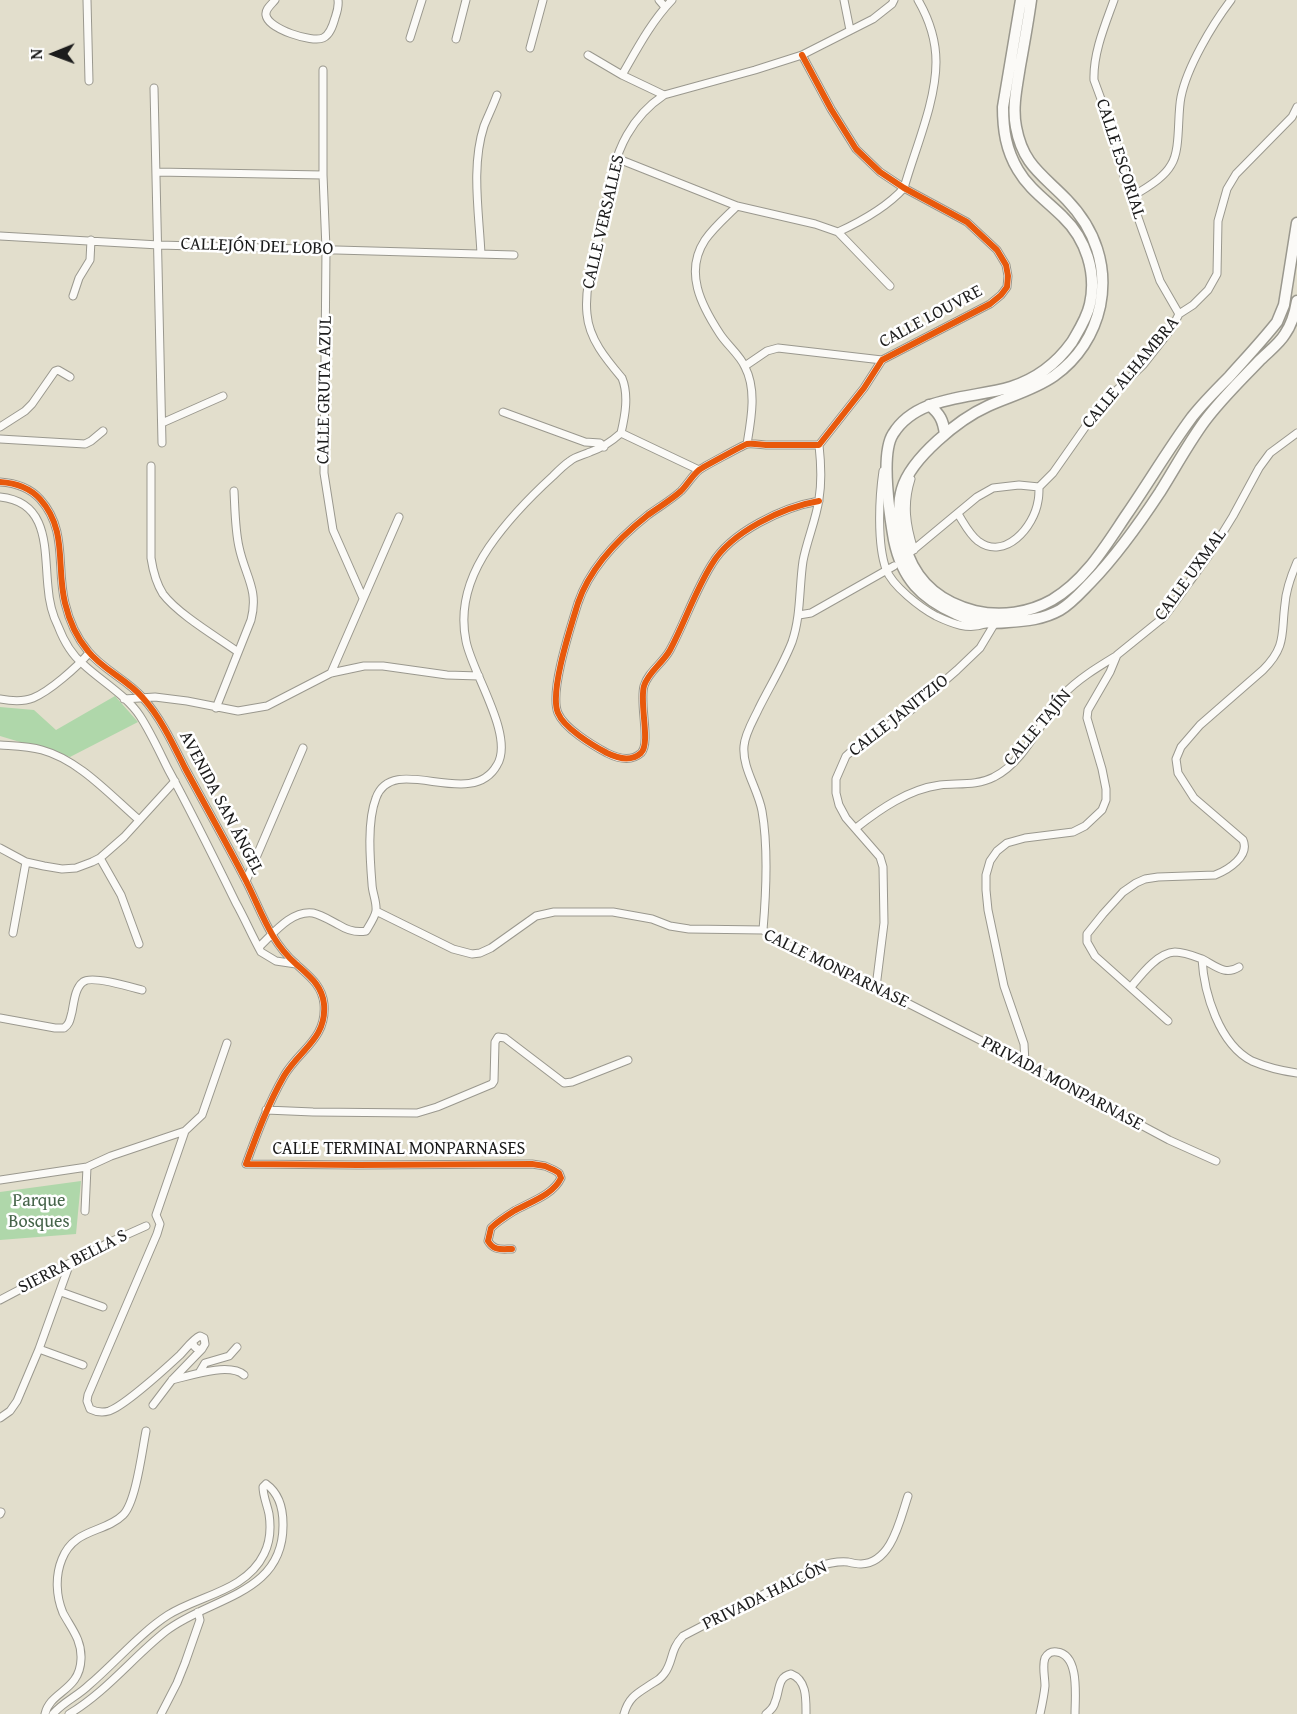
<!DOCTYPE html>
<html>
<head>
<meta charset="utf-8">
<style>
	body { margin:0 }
	#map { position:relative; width:1297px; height:1714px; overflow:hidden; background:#e2decc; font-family:"Gentium Book Plus",serif }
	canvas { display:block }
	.north { position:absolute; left:24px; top:24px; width:60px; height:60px; -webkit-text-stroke:4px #fff; paint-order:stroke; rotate:269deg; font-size:16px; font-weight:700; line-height:24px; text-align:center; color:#1c1c1c }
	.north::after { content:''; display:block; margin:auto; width:21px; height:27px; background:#1c1c1c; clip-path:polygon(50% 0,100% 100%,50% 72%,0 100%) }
</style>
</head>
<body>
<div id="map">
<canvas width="1297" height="1714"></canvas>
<div class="north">N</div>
</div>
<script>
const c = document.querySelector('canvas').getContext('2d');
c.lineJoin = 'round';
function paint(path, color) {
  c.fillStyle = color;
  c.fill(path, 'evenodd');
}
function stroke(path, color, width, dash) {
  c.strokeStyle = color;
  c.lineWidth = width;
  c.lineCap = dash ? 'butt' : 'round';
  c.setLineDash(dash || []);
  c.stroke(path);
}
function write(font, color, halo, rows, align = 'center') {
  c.font = font + ' "Gentium Book Plus",serif';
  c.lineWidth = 5;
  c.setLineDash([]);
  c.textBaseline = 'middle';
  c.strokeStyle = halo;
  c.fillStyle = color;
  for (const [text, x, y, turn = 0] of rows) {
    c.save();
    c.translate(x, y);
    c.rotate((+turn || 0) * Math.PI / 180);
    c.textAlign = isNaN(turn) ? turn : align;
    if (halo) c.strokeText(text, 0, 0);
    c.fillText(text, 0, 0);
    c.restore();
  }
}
paint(new Path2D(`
	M115 696 138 722 70 757 0 736V707L34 710 56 730Z
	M81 1181 76 1234 0 1240V1192Z`), '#afd7aa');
const street = new Path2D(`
	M87 0 89 81
	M275 0C272 4 265 9 266 15 268 29 312 43 323 38 330 35 333 25 335 18 337 12 339 7 338 0
	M659 0 665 7
	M844 0 850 30
	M1114 0C1105 25 1093 53 1094 80L1115 137 1124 177 1160 281 1179 314
	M410 38 422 0
	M456 39 466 0
	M530 48 543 0
	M588 55 622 75 664 95
	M802 55 831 109 856 149 880 172 904 188 967 222 997 250 1006 265 1008 276 1007 287 1001 295 990 304 882 360 864 388 819 445C803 445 786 445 769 445 763 445 753 443 747 444 742 446 703 467 699 470 692 476 687 485 681 491 671 500 659 507 648 515 619 538 590 567 578 603 571 626 549 692 558 713 564 728 592 745 607 753 617 758 631 762 641 753 651 743 639 703 644 686 648 672 663 663 670 650 685 622 695 591 712 564 731 532 783 507 819 501
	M323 70V175
	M622 75C637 49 651 22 672 0
	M154 88 162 443
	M616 158 737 206 815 224 838 232C862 221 886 208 904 188 915 149 936 102 936 62 936 40 929 19 918 0
	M156 172 323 175 326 249 324 473 333 530 363 598
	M1132 197C1145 188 1163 179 1171 165 1181 150 1177 116 1181 97 1187 67 1212 25 1231 0
	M737 206C726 217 714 227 705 240 684 272 701 305 720 334 727 345 740 355 745 367 757 390 751 420 747 444
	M838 232 890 286
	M0 236 159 245 514 255
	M481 254C479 212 471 166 484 126 488 116 493 106 497 95
	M73 296 79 278 90 260 91 240
	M745 366 767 351 778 348 882 360
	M503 412 585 442 600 443 604 447
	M162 423 223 396
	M0 427 25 411 32 404 55 371 58 370 70 377
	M621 433 699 470
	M0 439 85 444 91 441 103 431
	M151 466V558C153 571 156 583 163 594 178 614 217 637 238 652
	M883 471C879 498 877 544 886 569 892 586 921 608 936 616 953 624 968 630 985 624
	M911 479C903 504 906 525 914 550
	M0 482C16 483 29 487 40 499 68 530 56 567 65 603 69 620 77 638 88 651 103 670 128 680 143 698 161 718 173 744 185 768 205 805 226 842 245 879 255 898 262 918 273 936 279 946 288 957 296 964 309 976 322 985 324 1004 327 1039 299 1050 284 1076 268 1104 257 1134 246 1164L358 1165 532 1164 545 1166 554 1170 559 1173 561 1178C553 1195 530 1202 514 1211 506 1216 498 1221 491 1228L488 1241C494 1251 501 1249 512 1249
	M0 497C50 502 44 550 48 587 49 601 52 614 58 626 63 639 72 655 83 664 101 681 126 695 140 716 151 733 159 751 168 769 192 813 214 858 236 903 245 919 252 936 261 952L276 961 296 964
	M958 514C964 523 969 534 978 541 1005 561 1034 527 1038 501 1039 497 1039 492 1039 487L1053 473 1100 406 1143 365 1172 328 1179 314 1193 305 1208 290 1217 274 1218 221 1227 189 1236 174 1292 117 1297 107
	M912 551 977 497 993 488 1019 485 1039 487
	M799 615 811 613 894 566
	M331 673 399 517
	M0 699C11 701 23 702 33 698 50 691 77 667 89 653
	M124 699 155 697 187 701 238 711 267 706 331 673 364 666H383L447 675 479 676
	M216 708 251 620C259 589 245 576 239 547 235 529 235 509 234 491
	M0 745C14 746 28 746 42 750 79 760 110 795 139 820
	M856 828C880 809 909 789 940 785 958 783 977 786 994 777 1026 761 1041 719 1064 694 1078 679 1098 667 1116 656
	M0 848 26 862 44 866 62 869 76 868 92 862 100 858 124 837 175 781
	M100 858 121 895 139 944
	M246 881 303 748
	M376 911 453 949 472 954 480 953 491 948 536 916 554 912H613L652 919 670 926 689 929 763 930 779 941 876 987 1025 1063 1169 1140 1216 1161
	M763 930C766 895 768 845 762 811 758 789 742 768 744 746 745 733 754 719 759 708 770 686 783 665 792 642 801 616 799 588 803 561 807 540 816 520 819 499 822 481 821 463 819 445
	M13 933 26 862
	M259 947C273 934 291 910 313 913 322 915 331 921 339 925 347 930 356 933 366 931 369 926 375 917 376 911 377 902 372 892 372 884 370 859 367 821 376 798 393 751 471 812 497 765 515 736 472 673 466 641 459 607 470 575 489 547 507 521 530 497 553 476 558 471 564 465 570 461 576 456 584 455 590 452 602 448 611 442 621 433 625 416 629 395 622 378 606 359 589 339 587 314 584 286 595 255 601 228 608 197 611 163 627 135 636 119 649 105 664 95L755 70 802 55 873 19 892 4 894 0
	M1202 959C1216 966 1225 976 1239 967
	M876 987 884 923 883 867 880 857 846 818 839 805 836 793V779L846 756 856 747 911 710 957 670 980 648 995 623
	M1131 987C1141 975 1157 953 1175 952 1184 952 1194 956 1202 959 1204 993 1219 1044 1252 1061 1266 1067 1282 1071 1297 1073
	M0 1018 55 1028H64C70 1024 70 1019 72 1012 74 1002 75 988 83 982 91 975 131 987 142 990
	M1168 1021 1095 956 1087 942V934L1103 914 1123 892 1136 883 1145 879 1158 877 1215 875C1228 870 1250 856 1243 840L1194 798 1178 773 1176 759 1181 747 1200 725 1263 670C1287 646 1281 633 1285 604 1286 589 1291 576 1297 562
	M1025 1063 1024 1044 1004 986 988 910 986 890V875L990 861 997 851 1007 843 1025 838 1073 832 1085 826 1102 810 1106 800V789L1102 769 1087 718 1088 710 1110 672 1117 655 1164 617 1209 555 1233 516 1259 468 1270 453 1297 433
	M266 1110 313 1112 417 1113 437 1107 492 1084 494 1081 495 1042 498 1037 505 1038 564 1083 572 1082 628 1060
	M0 1180 87 1167 111 1156 185 1131
	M85 1211 87 1167
	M61 1292 103 1307
	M0 1300 108 1243 146 1226
	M193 1342C193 1347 197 1350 202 1349L205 1344 204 1338 200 1336C193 1339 186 1349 180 1355 166 1368 124 1406 109 1411 102 1413 96 1412 90 1409L87 1401 88 1395 157 1234 160 1224 156 1215 185 1131 202 1115 227 1043
	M39 1349 83 1365
	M199 1373 205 1363 229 1356 237 1347
	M172 1380C189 1376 229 1362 244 1375
	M153 1405 172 1380 202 1349
	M0 1418 10 1411 17 1401 39 1349 70 1263
	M0 1514 1 1512
	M45 1714C50 1691 80 1691 81 1659 82 1640 71 1628 63 1613 56 1596 55 1576 62 1559 74 1528 105 1533 123 1515 136 1502 142 1451 146 1431
	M53 1714C63 1702 78 1696 89 1685 115 1663 140 1633 168 1615 200 1595 246 1591 264 1554 270 1542 271 1527 269 1514 267 1504 263 1496 263 1487L266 1484C280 1494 283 1509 283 1524 284 1595 210 1597 166 1631 133 1657 106 1692 69 1714
	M161 1714 177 1683 185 1663 200 1620 198 1612
	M624 1714C629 1696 638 1693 653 1683 657 1681 661 1678 664 1674 674 1661 669 1651 683 1636L816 1567C826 1564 836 1561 848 1562 852 1563 857 1564 861 1564 892 1563 900 1519 908 1496
	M766 1714C770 1711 774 1707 775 1702 780 1691 777 1677 791 1674 807 1680 806 1699 806 1714
	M1040 1714C1042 1705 1044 1696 1045 1686 1045 1677 1042 1666 1045 1658 1048 1653 1051 1651 1057 1652 1080 1655 1075 1697 1075 1714`);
const secondary = new Path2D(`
	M1021 0 1003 107C1003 130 1006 150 1018 170 1029 189 1047 201 1063 217 1086 239 1097 273 1090 304 1087 318 1079 330 1072 342 1057 363 1036 379 1011 387 971 399 917 395 893 434 880 454 890 517 894 540 902 579 921 598 956 614 972 622 991 624 1008 622 1026 621 1044 619 1060 610 1072 603 1082 591 1091 582 1117 555 1139 524 1160 492 1175 468 1188 444 1204 422 1221 399 1241 380 1260 360 1269 351 1279 344 1285 334 1292 324 1295 313 1297 301
	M1031 0C1028 22 1024 44 1020 66 1017 86 1012 107 1016 127 1023 165 1042 174 1067 200 1095 229 1108 266 1100 306 1094 334 1078 359 1054 376 1034 390 1010 396 988 406 959 419 911 458 902 489 896 509 901 536 908 555 920 586 943 603 975 611 1001 617 1029 613 1052 600 1086 580 1106 545 1127 514 1149 482 1169 448 1192 417 1203 403 1216 390 1229 377 1245 359 1262 341 1277 322L1284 305 1297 223
	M929 405C940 414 943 420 945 434`);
stroke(street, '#9a988e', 9);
stroke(secondary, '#9a988e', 13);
stroke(street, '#fbfaf7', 7);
stroke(secondary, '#fbfaf7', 10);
stroke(new Path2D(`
	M802 55 831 109 856 149 880 172 904 188 967 222 997 250 1006 265 1008 276 1007 287 1001 295 990 304 882 360 864 388 819 445C803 445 786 445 769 445 763 445 753 443 747 444 742 446 703 467 699 470 692 476 687 485 681 491 671 500 659 507 648 515 619 538 590 567 578 603 571 626 549 692 558 713 564 728 592 745 607 753 617 758 631 762 641 753 651 743 639 703 644 686 648 672 663 663 670 650 685 622 695 591 712 564 731 532 783 507 819 501
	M0 482C16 483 29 487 40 499 68 530 56 567 65 603 69 620 77 638 88 651 103 670 128 680 143 698 161 718 173 744 185 768 205 805 226 842 245 879 255 898 262 918 273 936 279 946 288 957 296 964 309 976 322 985 324 1004 327 1039 299 1050 284 1076 268 1104 257 1134 246 1164L358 1165 532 1164 545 1166 554 1170 559 1173 561 1178C553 1195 530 1202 514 1211 506 1216 498 1221 491 1228L488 1241C494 1251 501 1249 512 1249`), '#e8590c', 6);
write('18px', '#1c1c1c', '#fff', [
	["CALLE ESCORIAL",1120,159,72],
	["CALLE VERSALLES",604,222,-77],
	["CALLEJÓN DEL LOBO",257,247,2],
	["CALLE LOUVRE",931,317,-28],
	["CALLE ALHAMBRA",1131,373,-50],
	["CALLE GRUTA AZUL",325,390,-89],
	["CALLE UXMAL",1191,575,-54],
	["CALLE JANITZIO",899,716,-38],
	["CALLE TAJÍN",1038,728,-50],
	["AVENIDA SAN ÁNGEL",221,803,62],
	["CALLE MONPARNASE",836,969,26],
	["PRIVADA MONPARNASE",1062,1084,28],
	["CALLE TERMINAL MONPARNASES",399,1149],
	["SIERRA BELLA S",73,1262,-27],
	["PRIVADA HALCÓN",765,1596,-26]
]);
write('18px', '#46644a', '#fff', [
	["Parque",39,1201],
	["Bosques",39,1222]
]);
</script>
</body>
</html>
